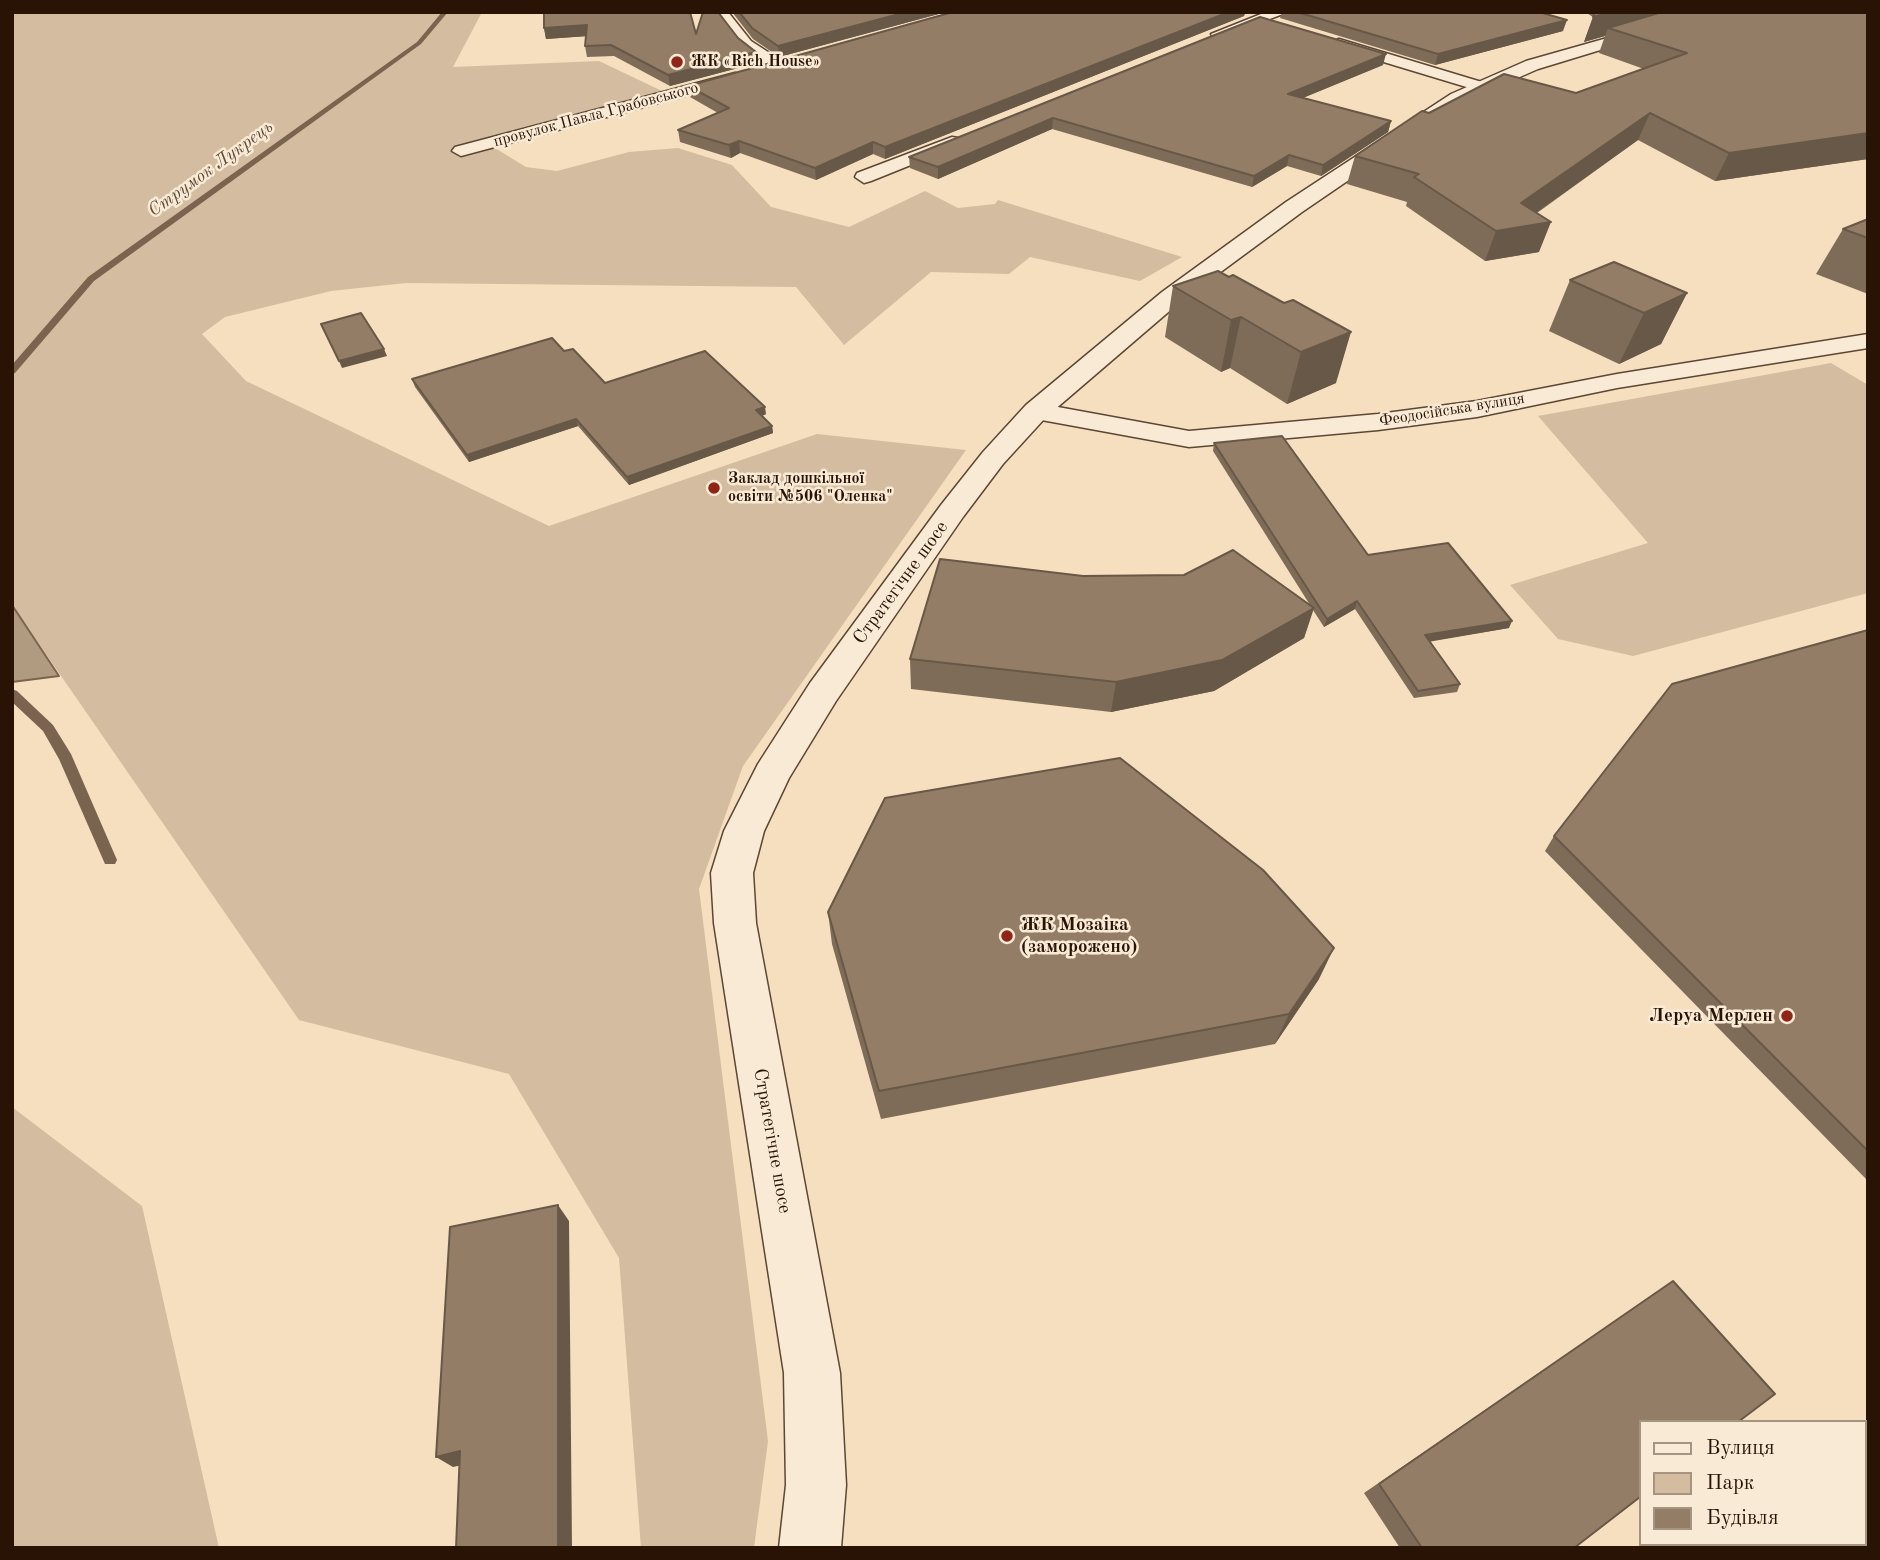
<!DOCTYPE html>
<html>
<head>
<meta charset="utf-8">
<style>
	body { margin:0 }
	#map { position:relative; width:1880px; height:1560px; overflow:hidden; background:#f6dfbf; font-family:"Old Standard TT",serif }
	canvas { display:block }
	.frame { position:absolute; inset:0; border:14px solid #291305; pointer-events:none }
	.legend { position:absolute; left:1639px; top:1420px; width:228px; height:126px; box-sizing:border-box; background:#f9ead5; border:2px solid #a69482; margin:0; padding:9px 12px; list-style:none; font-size:21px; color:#291305 }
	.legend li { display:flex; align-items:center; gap:14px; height:35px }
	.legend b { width:35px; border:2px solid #a69482 }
</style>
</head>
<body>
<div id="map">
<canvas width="1880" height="1560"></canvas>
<div class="frame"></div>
<ul class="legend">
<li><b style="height:9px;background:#f9ead5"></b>Вулиця</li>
<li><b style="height:19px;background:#d3bc9f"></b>Парк</li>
<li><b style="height:19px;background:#947d66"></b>Будівля</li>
</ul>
</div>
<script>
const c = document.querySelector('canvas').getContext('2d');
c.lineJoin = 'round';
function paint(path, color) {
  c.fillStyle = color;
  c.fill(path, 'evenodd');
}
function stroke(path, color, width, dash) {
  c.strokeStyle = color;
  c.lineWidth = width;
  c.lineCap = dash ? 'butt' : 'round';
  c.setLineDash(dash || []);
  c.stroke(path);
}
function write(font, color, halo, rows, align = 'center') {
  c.font = font + ' "Old Standard TT",serif';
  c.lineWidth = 5;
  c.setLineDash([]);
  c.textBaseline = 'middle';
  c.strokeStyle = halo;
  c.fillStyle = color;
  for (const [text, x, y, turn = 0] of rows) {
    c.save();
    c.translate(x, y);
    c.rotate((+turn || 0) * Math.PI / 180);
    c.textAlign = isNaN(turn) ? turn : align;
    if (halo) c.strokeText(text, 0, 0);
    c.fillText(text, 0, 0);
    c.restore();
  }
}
paint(new Path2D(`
	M12 12H482L453 67 599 61 662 91 485 142 526 167 557 171 629 152 678 148 732 165 771 207 849 227 925 191 958 208 995 204 998 200 1182 257 1140 281 1030 257 1009 274 931 272 844 345 796 287 406 283 331 291 225 317 202 334 246 381 549 526 817 434 966 450 743 766 699 889 768 1441 754 1548H641L619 1258 509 1074 299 1020 12 605Z
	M1831 363 1868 385V593L1633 656 1558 639 1510 585 1648 543 1538 416Z
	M12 1107 142 1206 219 1548H12Z`), '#d3bc9f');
const water = new Path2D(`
	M12 605 59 676 12 682Z`);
paint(water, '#b09a80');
stroke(water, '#7a644f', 2);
paint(new Path2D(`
	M442 12H448L421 44 94 281 15 373 12 374V365L88 277 417 42Z
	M12 689 17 691 53 725 71 754 117 860 115 864H105L59 759 43 731 12 702Z`), '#7a644f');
const minor = new Path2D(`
	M714 12H728L751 41 785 63V69C758 76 726 31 714 12Z
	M1266 12H1288L1223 37H1213L1211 34Z
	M1339 39 1485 83 1487 86 1485 89H1473L1334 47V41Z
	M735 73 741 75V81L461 156 452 151 455 147Z
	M952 137 958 138 961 142 958 146 871 181 864 183 855 177 857 173Z
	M1868 334V348L1617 388 1477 417 1378 430 1189 447 1036 419 1027 416 1023 411 1027 406 1036 403 1189 431 1378 414 1477 401 1617 374Z`);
const tertiary = new Path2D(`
	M1699 12H1725L1538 69 1463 102 1302 212 1180 302 1046 417 1003 464 963 517 836 701 789 778 764 831 753 873 756 923 840 1373 846 1485 841 1548H779L786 1485 784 1373 714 923 711 873 724 831 758 764 810 683 941 505 983 452 1026 405 1162 292 1286 202 1451 94 1526 61Z`);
stroke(minor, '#5c4634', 3);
stroke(tertiary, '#5c4634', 3);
paint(minor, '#f9ead5');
paint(tertiary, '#f9ead5');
paint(new Path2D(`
	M732 12H946L779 57 753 39Z
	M1282 12H1539L1563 31 1435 65 1280 18Z
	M1585 12H1868V159L1715 181 1638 140 1537 213 1539 252 1485 261 1406 206 1407 202 1347 184 1355 156 1429 113 1576 93 1644 69 1599 53 1605 36 1584 42 1593 17Z
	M1244 16 885 159 873 154 816 180 740 153 731 158 680 142 678 130 718 113 690 97 688 86Z
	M1260 17 1383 65 1302 98 1391 121 1388 132 1321 176 1287 166 1252 187 1052 129 938 179 910 168 909 157Z
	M544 28 696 34 738 38 756 52 757 63 670 86 614 56 587 57 585 46 586 36 546 39Z
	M1868 219V294L1816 274 1843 229Z
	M1218 271 1336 383 1287 404 1230 368 1221 372 1165 337 1173 286Z
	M1570 280 1687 293 1661 344 1619 364 1549 331Z
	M564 351 605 383 766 414 762 416 772 426 773 433 629 485 578 426 469 462 415 387 412 379Z
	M1214 443 1368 555 1509 628 1430 641 1460 684 1457 692 1414 698 1355 609 1324 627 1313 610 1304 638 1214 691 1111 712 911 689 910 659 1310 605 1213 451Z
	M1868 630V1181L1545 851 1554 836Z
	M828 912 1319 979 1275 1044 881 1119 832 944Z
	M1673 1281 1574 1548H1400L1364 1493Z`), '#7f6c58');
paint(new Path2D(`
	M907 12H946L779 57 778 46Z
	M1229 12H1246L1244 16 885 159V147Z
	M1611 12H1688L1608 28 1605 36 1584 42 1593 17Z
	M1567 20 1563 31 1435 65 1438 54Z
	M587 25 589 36 546 39 544 28Z
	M756 52 757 63 670 86 668 75Z
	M1386 54 1383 65 1286 105 1288 94Z
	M1650 113 1638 140 1516 227 1551 222 1539 252 1485 261 1496 231 1521 203Z
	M1053 118 1052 129 938 179V167Z
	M1391 121 1388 132 1321 176 1323 165Z
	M1868 133V159L1715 181 1729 153Z
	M739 141 740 153 731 158 729 145Z
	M873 142V154L816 180 815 168Z
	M1289 155 1287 166 1252 187 1254 176Z
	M1687 293 1661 344 1619 364 1644 313Z
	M1241 317 1230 368 1221 372 1231 320Z
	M1351 332 1336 383 1287 404 1301 352Z
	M384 349 387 356 342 368 339 361Z
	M765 407 766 414 757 418 756 410Z
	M576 419 578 426 469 462 467 455Z
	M772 426 773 433 629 485 627 477Z
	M1357 601 1355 609 1324 627 1327 619Z
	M1314 608 1304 638 1214 691 1111 712 1116 682Z
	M1512 621 1509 628 1422 643 1425 635Z
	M1334 948 1319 979 1275 1044 1289 1014Z
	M558 1205 569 1221 572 1548H558Z
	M460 1451 476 1462 453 1467 436 1457Z`), '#685847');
const building = new Path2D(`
	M544 12H690L696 34 703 12H718L738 38 756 52 668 75 611 45 585 46 587 25 544 28Z
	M739 12H907L778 46 752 28Z
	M953 12H1229L885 147 873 142 815 168 739 141 729 145 678 130 729 108 688 86Z
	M1297 12H1539L1567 20 1438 54Z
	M1595 12H1611L1593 17Z
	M1662 12H1868V133L1729 153 1650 113 1521 203 1551 222 1496 231 1414 177 1419 174 1355 156 1422 111 1429 113 1504 74 1576 93 1687 53 1608 28Z
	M1260 17 1386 54 1288 94 1391 121 1323 165 1289 155 1254 176 1053 118 938 167 909 157Z
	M1868 219V238L1843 229Z
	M1614 262 1687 293 1644 313 1570 280Z
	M1218 271 1229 277 1233 275 1284 303 1293 300 1351 332 1301 352 1241 317 1231 320 1173 286Z
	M361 313 384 349 339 361 321 324Z
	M552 338 564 351 573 349 605 383 705 351 765 407 756 410 772 426 627 477 576 419 467 455 412 379Z
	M1282 436 1368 555 1448 543 1512 621 1425 635 1460 684 1418 691 1357 601 1327 619 1214 443Z
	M1233 550 1314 608 1222 660 1116 682 910 659 940 559 1083 576 1184 575Z
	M1868 630V1151L1554 836 1672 684Z
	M1120 758 1263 870 1334 948 1289 1014 879 1091 828 912 885 798Z
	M558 1205V1548H456L460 1451 436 1457 450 1227Z
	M1673 1281 1775 1394 1738 1422H1640V1497L1574 1548H1422L1379 1484Z`);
paint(building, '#947d66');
stroke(building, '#685847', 2);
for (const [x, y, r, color] of [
	[677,62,7,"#8f2418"],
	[714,488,7,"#8f2418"],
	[1007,936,7,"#8f2418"],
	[1787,1016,7,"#8f2418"]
]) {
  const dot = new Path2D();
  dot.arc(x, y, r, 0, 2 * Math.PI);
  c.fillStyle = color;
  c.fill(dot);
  stroke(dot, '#f9ead5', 2.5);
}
write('bold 16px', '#291305', '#f9ead5', [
	["ЖК «Rich House»",691,62],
	["Заклад дошкільної",728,479],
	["освіти №506 \"Оленка\"",728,497]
], 'left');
write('16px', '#291305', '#f9ead5', [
	["провулок Павла Грабовського",596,115,-15],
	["Феодосійська вулиця",1452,410,-9]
]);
write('italic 18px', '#5f4936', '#f9ead5', [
	["Струмок Лукрець",211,169,-36]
]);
write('19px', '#291305', '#f9ead5', [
	["Стратегічне шосе",901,583,-54],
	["Стратегічне шосе",772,1141,80]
]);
write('bold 19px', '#291305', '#f9ead5', [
	["ЖК Мозаіка",1021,925],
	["(заморожено)",1021,947],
	["Леруа Мерлен",1773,1016,"right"]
], 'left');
</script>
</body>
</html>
